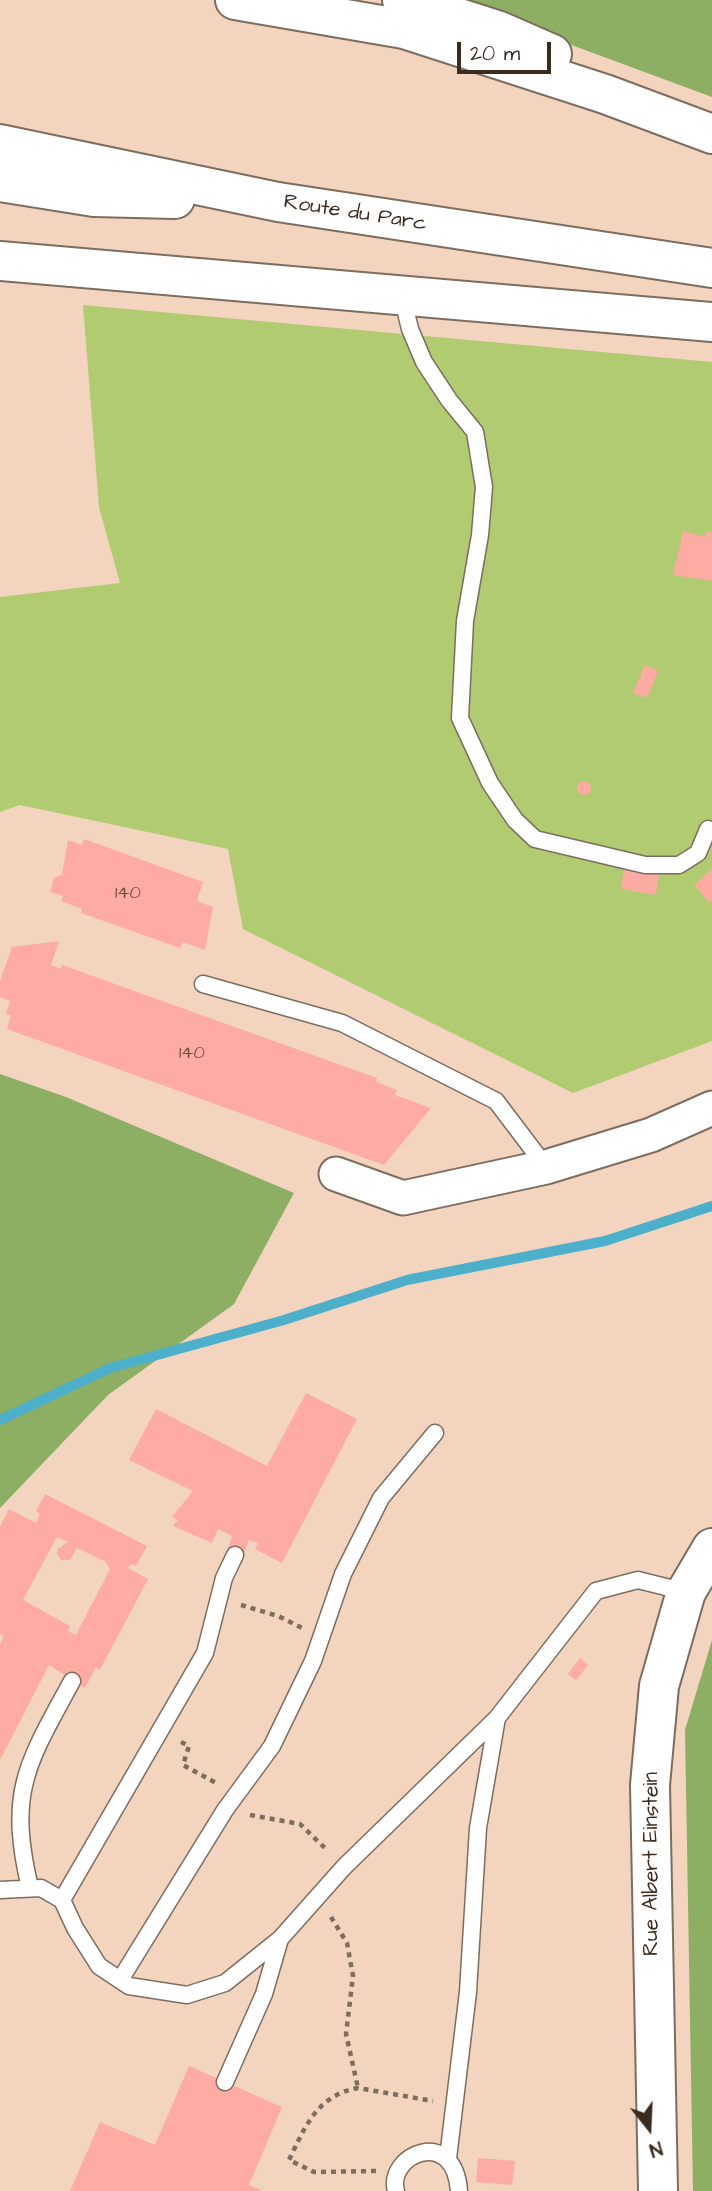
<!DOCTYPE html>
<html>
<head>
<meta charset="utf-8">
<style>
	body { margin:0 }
	#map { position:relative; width:712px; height:2191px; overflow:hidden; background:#f7e9d6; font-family:"Architects Daughter",sans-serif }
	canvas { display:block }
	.north { position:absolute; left:614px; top:2093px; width:70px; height:70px; -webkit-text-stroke:5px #fff; paint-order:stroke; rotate:162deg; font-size:19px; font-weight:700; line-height:28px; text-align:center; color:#3b2a1e }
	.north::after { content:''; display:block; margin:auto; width:24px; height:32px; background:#3b2a1e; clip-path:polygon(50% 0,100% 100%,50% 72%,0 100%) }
	.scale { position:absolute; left:457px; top:42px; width:94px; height:32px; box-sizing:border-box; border:4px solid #3b2a1e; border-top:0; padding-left:9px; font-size:21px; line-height:24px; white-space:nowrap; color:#3b2a1e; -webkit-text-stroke:5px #fff; paint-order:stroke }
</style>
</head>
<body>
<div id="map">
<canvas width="712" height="2191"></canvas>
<div class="north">N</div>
<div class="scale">20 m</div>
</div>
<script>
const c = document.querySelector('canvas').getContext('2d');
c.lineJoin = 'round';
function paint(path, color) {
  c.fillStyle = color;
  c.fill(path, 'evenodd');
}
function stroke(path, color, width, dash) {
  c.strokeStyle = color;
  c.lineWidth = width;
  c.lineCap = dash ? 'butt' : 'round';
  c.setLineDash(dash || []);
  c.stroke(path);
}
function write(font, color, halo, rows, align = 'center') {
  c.font = font + ' "Architects Daughter",sans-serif';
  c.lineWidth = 6;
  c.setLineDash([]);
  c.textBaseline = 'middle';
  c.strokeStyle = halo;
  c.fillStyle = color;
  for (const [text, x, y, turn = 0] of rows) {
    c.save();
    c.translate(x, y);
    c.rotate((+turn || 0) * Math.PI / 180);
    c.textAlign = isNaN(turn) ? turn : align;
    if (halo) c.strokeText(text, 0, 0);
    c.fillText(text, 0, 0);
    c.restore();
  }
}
paint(new Path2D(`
	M0 0H712V2191H0Z`), '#f3d4bf');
paint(new Path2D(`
	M83 305 712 362V1041L573 1093 243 929 228 849 20 805 0 812V597L120 583 99 507Z`), '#b1cb71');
paint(new Path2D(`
	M450 0H712V97Z
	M0 1074 66 1097 294 1193 234 1304 108 1395 0 1508Z
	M712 1640V2191H693L685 1730Z`), '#8caf63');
stroke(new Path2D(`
	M0 1420 110 1368 284 1320 407 1280 605 1241 712 1206`), '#4cb0cb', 10);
paint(new Path2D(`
	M683 531 706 537V531L712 532V581L673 575Z
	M645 665 658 671 647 698 633 693Z
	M577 788a7 7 0 1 1 14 0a7 7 0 1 1-14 0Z
	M84 839 203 882 197 901 213 907 205 950 183 942 180 948 81 913 82 909 61 901 63 896 50 892 54 878 62 875 68 840 82 845Z
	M624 867 659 873 656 895 621 889Z
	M712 868V901L710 903 694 885Z
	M59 941 51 965 61 969 62 965 377 1078 376 1082 397 1090 395 1095 431 1108 384 1165 7 1029 11 1015 6 1014 10 1001 0 997V981L12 947Z
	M306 1393 357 1419 282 1563 255 1549 258 1543 249 1540 241 1560 228 1549 232 1536 218 1529 212 1543 173 1526 178 1520 172 1517 193 1491 129 1460 156 1409 267 1466Z
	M45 1494 147 1546 136 1566 131 1564 128 1568 148 1579 100 1670 96 1667 85 1688 49 1665 0 1760V1644L4 1636 0 1634V1527L9 1509 36 1523 40 1514 36 1511ZM57 1537 68 1542 58 1549 57 1554 61 1560H70L77 1548 106 1562 110 1569 76 1635 68 1631 70 1626 23 1600Z
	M580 1658 588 1665 576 1680 568 1674Z
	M189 2066 282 2107 249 2185 263 2191H70L100 2122 155 2145Z
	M478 2158 515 2161 512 2185 476 2182Z`), '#fdaba3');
const service = new Path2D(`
	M402 296 410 329 424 362 449 400 475 432 484 487 480 535 465 621 460 718 490 783 515 820 535 839 645 865H679L698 853 708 829
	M203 984 342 1023 496 1101 546 1167
	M30 1888C7 1791 27 1764 72 1681
	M0 1890 41 1888 62 1900 75 1928 99 1966 129 1986 187 1995 225 1983 280 1939 344 1867 497 1718 596 1591 638 1580 686 1592
	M62 1900 205 1653 224 1578 235 1555
	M120 1980 225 1810 272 1746 313 1661 343 1574 381 1498 435 1433
	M225 2082 264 1994 280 1939
	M448 2158 468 1992 478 1828 497 1718
	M396 2191C386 2155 454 2125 459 2191`);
const minor = new Path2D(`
	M336 1174 403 1198 546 1167 651 1135 712 1108`);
const tertiary = new Path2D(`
	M0 261 712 322
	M658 2191 650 1785 659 1686 686 1592 712 1548`);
const secondary = new Path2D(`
	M235 0 404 29 605 94 712 134
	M402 0 497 30 552 54
	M0 144 278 202 712 268
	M0 182 94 197 175 199`);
stroke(service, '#7d6d5e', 19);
stroke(minor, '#7d6d5e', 37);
stroke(tertiary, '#7d6d5e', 42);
stroke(secondary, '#7d6d5e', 42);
stroke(new Path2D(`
	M241 1605 278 1616 302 1628
	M181 1742 189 1746 183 1765 218 1784
	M250 1815 300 1824 328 1851
	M331 1917 347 1943 353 1976 346 2034 358 2088
	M376 2171 314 2172 289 2160C305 2127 317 2095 358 2088L433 2101`), '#7d6d5e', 4.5, [5, 5]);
stroke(service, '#fff', 16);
stroke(minor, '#fff', 33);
stroke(tertiary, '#fff', 38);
stroke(secondary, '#fff', 38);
write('18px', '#6c4a3f', null, [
	["140",128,894],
	["140",192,1054]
]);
write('21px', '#3b2a1e', '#fff', [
	["Route du Parc",355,214,9],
	["Rue Albert Einstein",653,1864,-90]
]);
</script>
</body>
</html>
